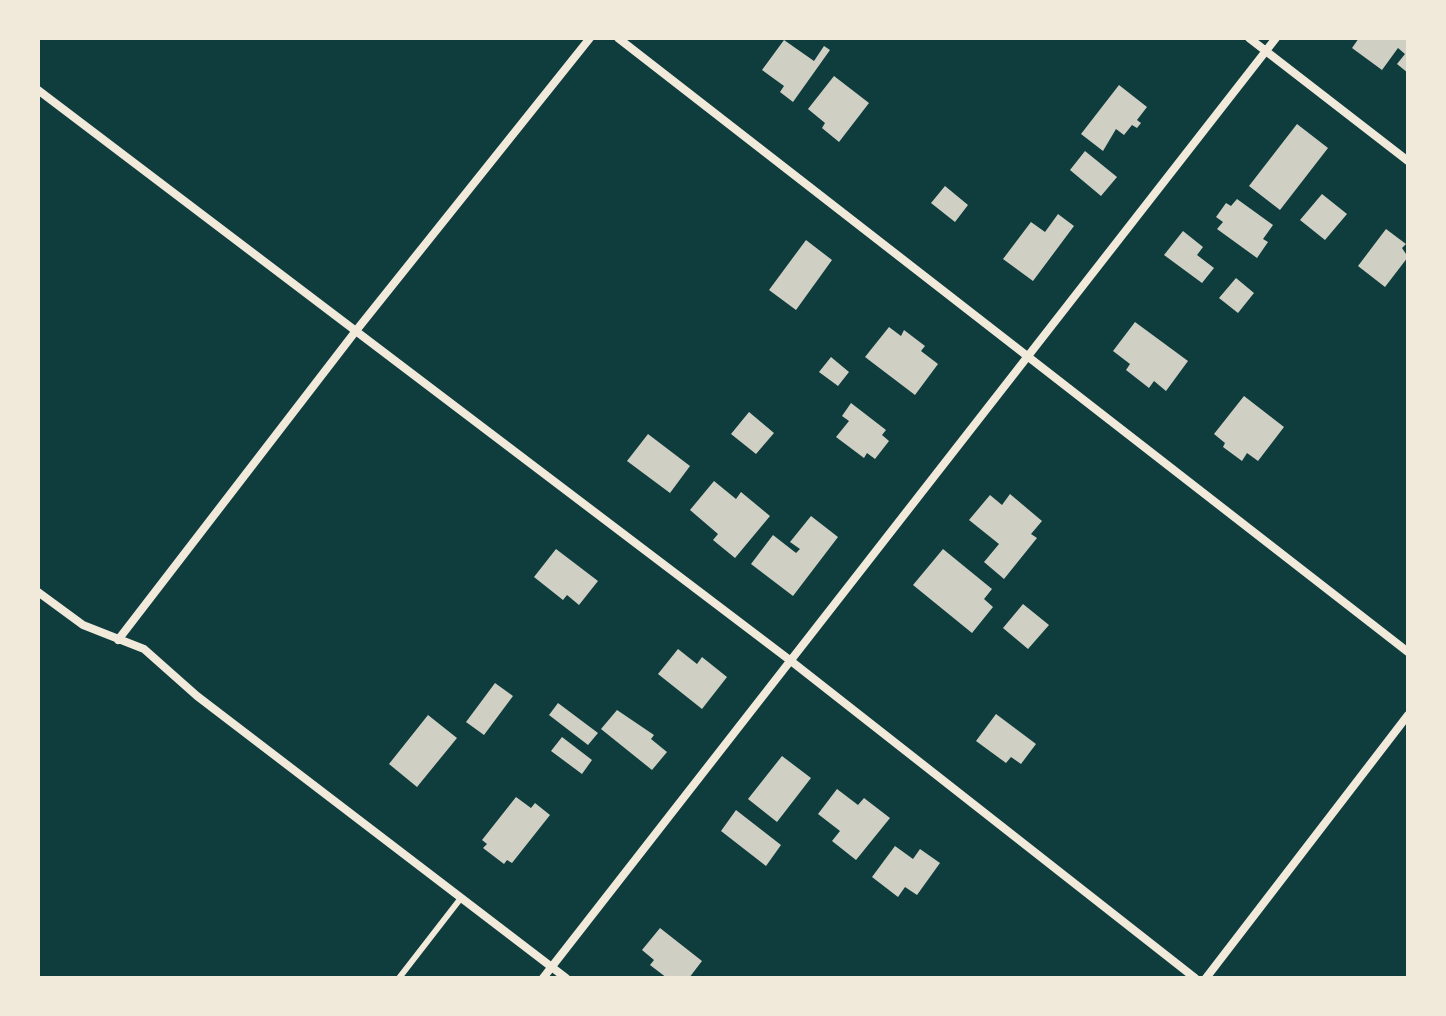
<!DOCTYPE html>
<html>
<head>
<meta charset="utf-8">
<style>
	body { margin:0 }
	#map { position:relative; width:1446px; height:1016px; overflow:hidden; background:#0f3d3e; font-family:Georgia,serif }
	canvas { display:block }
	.frame { position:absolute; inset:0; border:40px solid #f1e9da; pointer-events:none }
</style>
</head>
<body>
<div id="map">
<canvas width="1446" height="1016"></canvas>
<div class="frame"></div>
</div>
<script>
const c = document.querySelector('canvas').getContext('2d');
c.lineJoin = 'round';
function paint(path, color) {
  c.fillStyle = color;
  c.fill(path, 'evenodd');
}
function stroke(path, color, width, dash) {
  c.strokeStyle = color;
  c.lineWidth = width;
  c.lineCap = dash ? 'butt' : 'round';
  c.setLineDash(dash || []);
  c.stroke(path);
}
paint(new Path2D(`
	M1359 38H1408V73L1397 64 1405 54 1398 48 1382 70 1352 48Z
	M784 40 814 61 824 46 830 50 793 102 780 92 784 86 762 70Z
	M834 76 869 103 839 142 822 128 825 123 808 109Z
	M1119 85 1147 107 1137 120 1141 123 1137 128 1132 125 1124 135 1116 129 1103 151 1081 134Z
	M1297 124 1328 148 1280 210 1249 186Z
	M1085 151 1117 177 1101 196 1070 170Z
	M945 186 968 205 955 222 931 203Z
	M1322 194 1347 214 1325 240 1300 220Z
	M1237 199 1273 225 1263 239 1268 242 1257 258 1217 229 1223 222 1216 217 1226 203 1231 206Z
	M1058 214 1074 226 1033 281 1003 259 1031 222 1045 232Z
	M1386 229 1406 244 1402 248 1408 257 1385 287 1358 266Z
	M1183 231 1203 247 1197 255 1214 268 1202 283 1164 255Z
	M806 240 832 260 796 310 769 290Z
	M1236 278 1254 293 1238 313 1219 298Z
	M1135 322 1188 361 1166 391 1154 381 1149 388 1126 370 1130 364 1113 351Z
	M889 327 901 336 904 330 925 346 921 351 938 364 915 395 865 357Z
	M831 357 849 372 838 386 819 372Z
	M1244 396 1284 427 1258 461 1247 453 1242 461 1223 447 1225 443 1214 434Z
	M851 403 886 430 882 435 889 441 875 459 867 453 864 458 836 437 849 421 842 416Z
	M749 412 774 433 756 454 731 434Z
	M648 434 690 466 670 493 627 461Z
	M714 481 736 499 741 492 770 516 735 558 713 540 718 534 690 510Z
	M1010 494 1042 521 1031 534 1037 538 1004 579 984 562 999 544 969 520 990 495 1002 505Z
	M811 516 838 537 793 596 751 564 773 535 796 553 800 549 790 542Z
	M556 549 598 581 579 605 567 595 563 600 534 577Z
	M943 549 992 589 984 599 993 607 972 633 913 585Z
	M1023 604 1049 625 1028 649 1003 628Z
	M678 649 697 664 702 657 727 677 702 709 658 674Z
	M495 683 513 696 484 735 466 722Z
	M558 703 598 733 588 745 549 715Z
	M617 710 654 735 651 739 667 752 652 770 601 729Z
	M996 714 1036 744 1021 764 1011 757 1006 763 976 741Z
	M428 715 457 738 417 787 389 764Z
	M562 737 592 760 582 774 551 751Z
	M782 756 811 778 777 822 748 799Z
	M837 789 858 805 864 798 890 818 856 860 832 841 840 831 818 814Z
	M516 797 531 808 535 803 550 815 512 863 507 860 504 864 483 848 487 844 482 840Z
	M736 810 781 845 766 866 721 831Z
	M895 846 913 859 920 849 940 863 917 895 905 887 898 897 872 877Z
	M660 928 702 961 689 978H667L650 965 654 960 642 950Z`), '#cfcfc3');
stroke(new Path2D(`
	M399 978 461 898`), '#f1e9da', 6);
stroke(new Path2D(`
	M618 38 1408 652
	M1249 38 1408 161
	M38 90 791 661 1195 978
	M38 592 83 625 144 649 197 696 566 978
	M118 640 355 332 590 38
	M543 978 1276 38
	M1206 978 1408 715`), '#f1e9da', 8);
</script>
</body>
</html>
